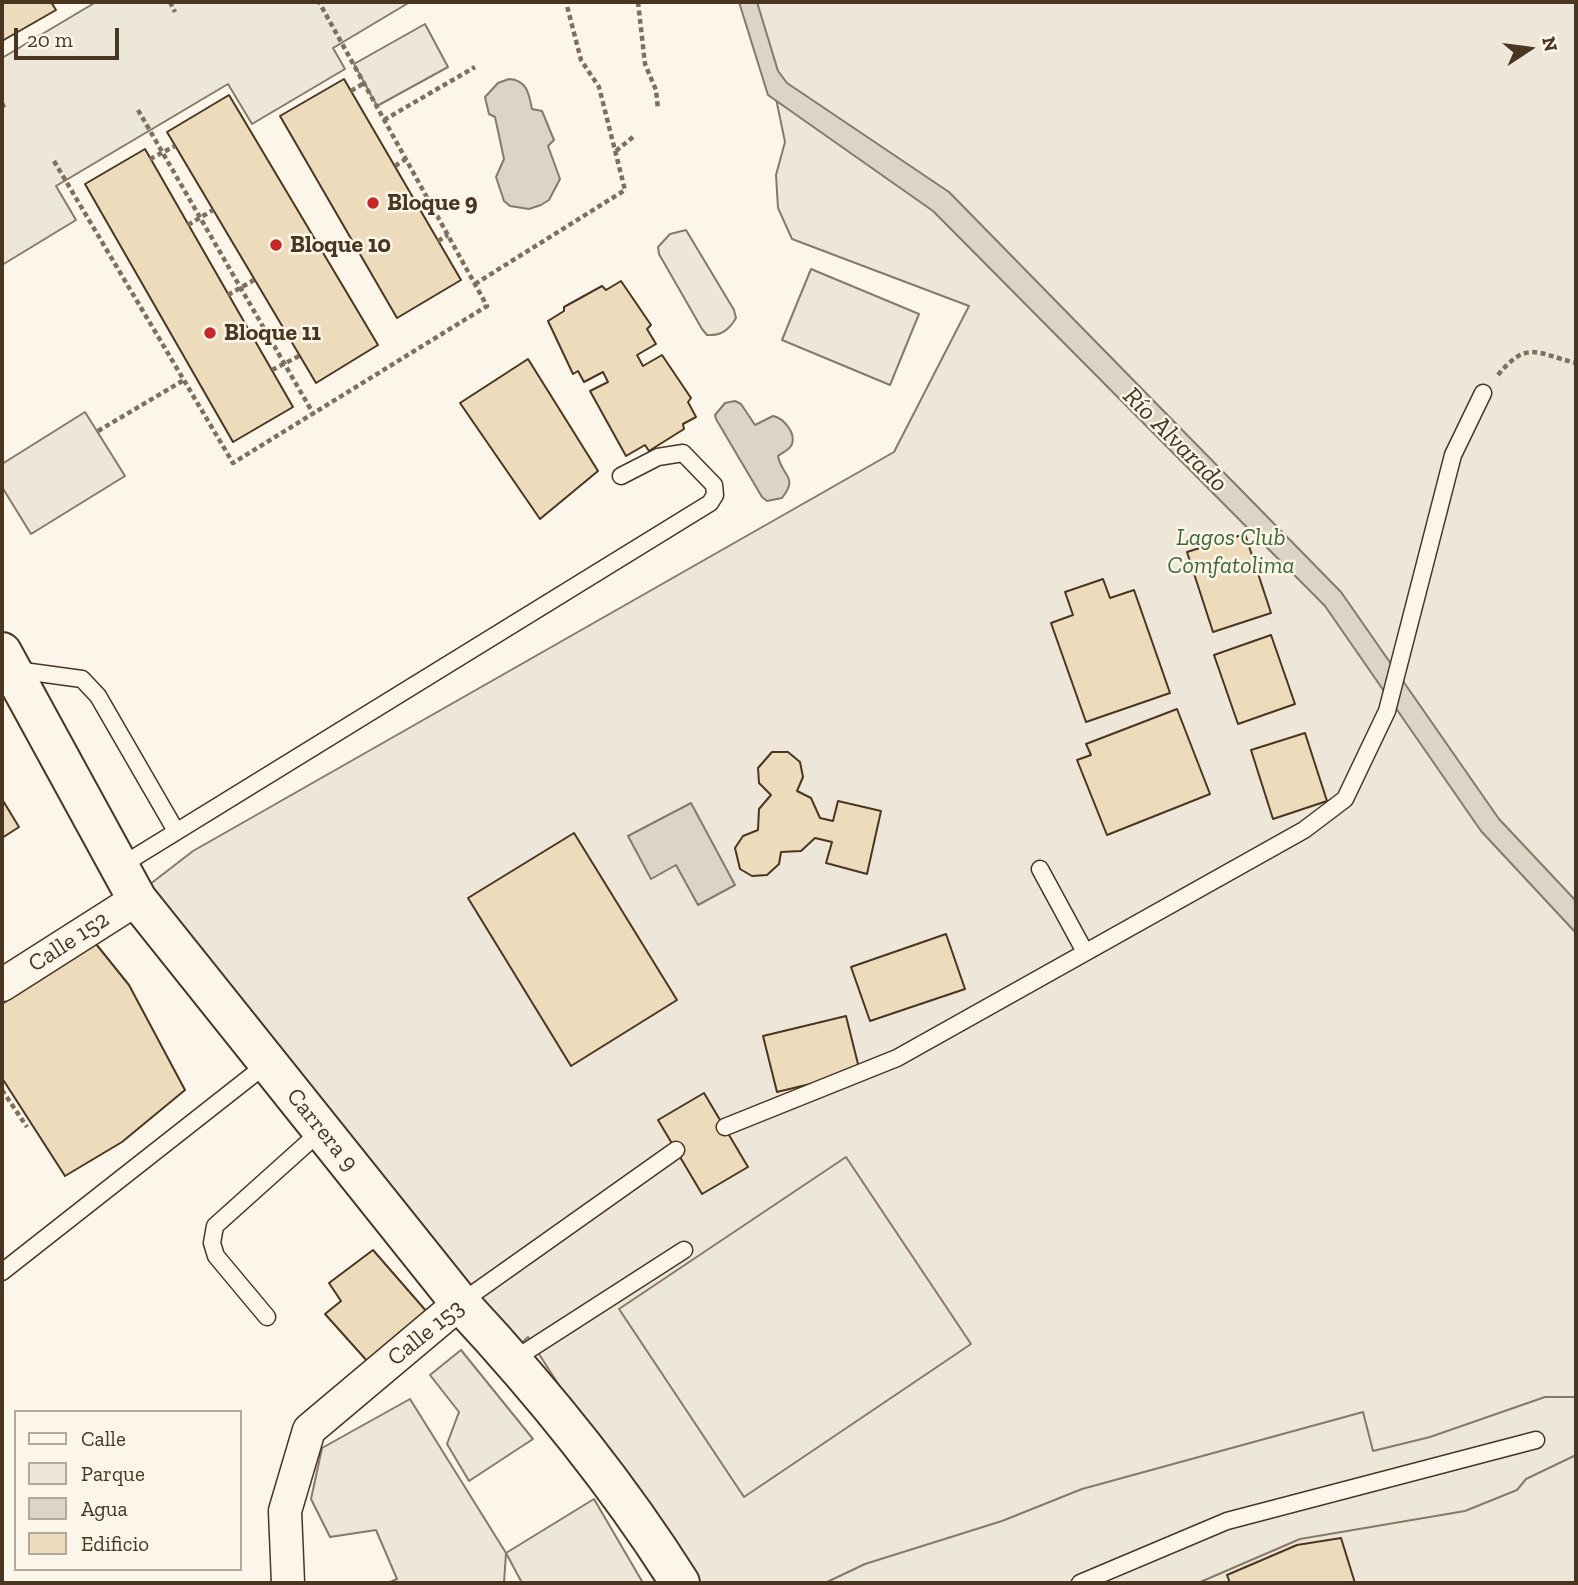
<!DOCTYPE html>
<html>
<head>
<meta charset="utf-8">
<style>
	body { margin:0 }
	#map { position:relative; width:1578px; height:1585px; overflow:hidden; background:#fbf6e9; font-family:"Zilla Slab",serif }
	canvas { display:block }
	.frame { position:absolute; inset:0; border:4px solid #4a3520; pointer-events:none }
	.legend { position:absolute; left:14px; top:1410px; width:228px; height:161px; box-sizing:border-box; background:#fbf6e9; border:2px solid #b4a999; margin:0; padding:9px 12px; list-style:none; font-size:21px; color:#4a3520 }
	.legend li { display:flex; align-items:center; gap:14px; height:35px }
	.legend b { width:35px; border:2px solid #b4a999 }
	.north { position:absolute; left:1494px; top:14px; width:70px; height:70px; -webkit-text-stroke:5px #fbf6e9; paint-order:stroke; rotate:77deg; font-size:19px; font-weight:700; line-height:28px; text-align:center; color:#4a3520 }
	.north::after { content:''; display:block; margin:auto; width:24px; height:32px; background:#4a3520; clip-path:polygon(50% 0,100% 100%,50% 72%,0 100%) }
	.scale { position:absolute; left:14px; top:28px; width:105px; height:32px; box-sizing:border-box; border:4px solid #4a3520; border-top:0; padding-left:9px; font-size:21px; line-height:24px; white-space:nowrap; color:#4a3520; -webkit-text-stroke:5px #fbf6e9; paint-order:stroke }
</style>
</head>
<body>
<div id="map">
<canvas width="1578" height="1585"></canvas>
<div class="frame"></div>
<ul class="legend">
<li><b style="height:9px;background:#fbf6e9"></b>Calle</li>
<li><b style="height:19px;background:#ede6d9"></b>Parque</li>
<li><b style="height:19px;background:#dcd4c6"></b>Agua</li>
<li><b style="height:19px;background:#ecdcbc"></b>Edificio</li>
</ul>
<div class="north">N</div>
<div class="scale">20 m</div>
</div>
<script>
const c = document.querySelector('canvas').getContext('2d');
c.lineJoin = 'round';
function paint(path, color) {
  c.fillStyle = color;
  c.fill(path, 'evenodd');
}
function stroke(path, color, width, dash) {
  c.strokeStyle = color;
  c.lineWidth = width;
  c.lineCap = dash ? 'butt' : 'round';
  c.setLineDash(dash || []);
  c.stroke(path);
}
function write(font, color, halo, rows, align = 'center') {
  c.font = font + ' "Zilla Slab",serif';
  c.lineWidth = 5;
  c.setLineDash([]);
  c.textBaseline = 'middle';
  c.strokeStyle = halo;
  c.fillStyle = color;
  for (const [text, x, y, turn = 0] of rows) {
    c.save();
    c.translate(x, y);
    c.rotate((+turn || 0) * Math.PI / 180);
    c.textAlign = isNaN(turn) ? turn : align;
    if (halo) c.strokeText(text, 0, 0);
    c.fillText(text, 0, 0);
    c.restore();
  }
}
const green = new Path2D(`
	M748 2H1576V1583H686L528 1337 513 1351 136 895 193 851 894 452 969 306 792 239 778 208 776 175 785 142 773 84Z
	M425 24 448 67 377 106 354 64Z
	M686 230 734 310 736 318C729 330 721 336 707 335L702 329 659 254 658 247 670 234Z
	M811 269 919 314 890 385 782 340Z
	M85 412 125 476 31 534 2 487V464Z
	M410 1399 506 1553 504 1583H388L397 1579 376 1530 330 1537 311 1499 322 1448Z`);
paint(green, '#ede6d9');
stroke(green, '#887966', 2);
const parking = new Path2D(`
	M96 2H410L333 48 345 69 252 124 228 84 56 186 76 220 2 265V58Z
	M846 1157 971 1344 744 1497 619 1309Z
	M461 1350 533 1439 469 1481 447 1444 459 1412 430 1375Z
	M1545 1397H1576V1455L1526 1479 1517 1490 1465 1511 1300 1539 1198 1583H825L865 1564 1002 1521 1082 1489 1363 1412 1373 1451 1430 1437Z
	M594 1499 643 1583H522L506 1553Z`);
paint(parking, '#ede7d9');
stroke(parking, '#887966', 2);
const water = new Path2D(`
	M739 2H757L778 71 787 83 949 192 1341 592 1499 819 1576 901V933L1481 831 1325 606 933 211 768 95Z
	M509 79C527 80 529 94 532 109L542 111 554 140 548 146 560 179 549 200 541 205 529 209 510 206 504 201 496 177 504 159 495 117 489 114 485 97 498 83Z
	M735 401 741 404 755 425 773 416C783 418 796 432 792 444 791 449 782 453 778 456 782 477 799 476 782 498L767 501 762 497 716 419 715 415 725 403Z
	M691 803 735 885 698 905 676 865 651 879 628 836Z`);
paint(water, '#dcd4c6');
stroke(water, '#887966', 2);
const building = new Path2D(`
	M2 2H51L56 10 2 41Z
	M344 79 461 280 397 318 280 116Z
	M229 95 378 345 316 383 167 132Z
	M145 149 293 407 233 442 85 184Z
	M621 281 651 325 647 329 656 344 637 355 643 366 662 355 691 398 688 402 696 417 683 424 684 429 649 451 645 445 626 456 590 391 608 382 603 372 584 382 578 371 573 374 548 321 564 311V307L602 286 606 290Z
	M528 359 598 471 540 519 460 403Z
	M1245 534 1271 613 1213 632 1187 552Z
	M1103 579 1110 598 1134 590 1170 693 1086 722 1051 623 1073 615 1065 592Z
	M1271 635 1295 704 1238 724 1214 655Z
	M1177 709 1210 794 1107 835 1077 760 1091 755 1086 744Z
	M1305 733 1327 801 1273 819 1251 750Z
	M772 752H788L800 762 803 777 797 791 811 798 820 818 833 821 838 801 881 811 867 874 826 863 832 842 815 838 801 851 781 852 779 864 767 875 752 876 740 869 735 848 743 836 758 830 759 809 771 795 759 783 758 768Z
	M2 799 19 827 2 838Z
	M574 833 677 1000 571 1066 468 898Z
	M946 934 965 989 870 1021 851 967Z
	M96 944 129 985 185 1090 122 1142 65 1176 2 1078V1004Z
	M846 1016 860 1072 777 1092 763 1036Z
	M704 1093 748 1167 702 1194 658 1120Z
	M373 1250 427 1312 368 1362 325 1314 341 1301 329 1283Z
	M1341 1538 1355 1583H1230L1227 1575 1297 1545Z`);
paint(building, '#ecdcbc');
stroke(building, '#4a3520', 2);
const lane = new Path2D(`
	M16 670 82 679 98 696 176 831
	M119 867 710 503 715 495 714 485 683 453 658 457 621 476
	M1040 869 1085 952
	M725 1127 897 1058 1304 830 1345 799 1387 711 1453 455 1483 393
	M2 1272 268 1063
	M460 1303 676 1150
	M267 1317 216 1256 212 1243 215 1226 322 1130
	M513 1360 684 1250
	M1080 1583 1227 1521 1536 1440`);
const street = new Path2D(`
	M2 985 137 899
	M288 1583 285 1511 309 1430 460 1303`);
const secondary = new Path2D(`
	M2 652 137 899 460 1303C541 1390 617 1483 680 1583`);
stroke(lane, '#4a3520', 19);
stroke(street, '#4a3520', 35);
stroke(secondary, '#4a3520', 42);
stroke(new Path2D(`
	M170 2 175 12
	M638 2 645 64 656 90 658 109
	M351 91 364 83
	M2 103 5 110
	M138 110 314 415
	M384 120 475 67
	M616 151 633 137
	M150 159 175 146
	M54 161 233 463 487 306 319 2
	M395 166 406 159
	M188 225 213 210
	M438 241 448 235
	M475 284 625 190 599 87 581 60 566 2
	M228 295 254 280
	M272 370 299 356
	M1498 375C1527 340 1536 353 1576 363
	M98 431 184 380
	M2 1090 27 1127`), '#7f6f5c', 4.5, [5, 3.5]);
stroke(lane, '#fbf6e9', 16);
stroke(street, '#fbf6e9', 32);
stroke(secondary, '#fbf6e9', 38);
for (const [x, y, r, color] of [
	[373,203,7,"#c62828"],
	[276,245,7,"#c62828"],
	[210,333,7,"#c62828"]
]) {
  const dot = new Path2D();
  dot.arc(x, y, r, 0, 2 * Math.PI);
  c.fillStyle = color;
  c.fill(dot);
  stroke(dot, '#fbf6e9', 2.5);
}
write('bold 24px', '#4a3520', '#fbf6e9', [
	["Bloque 9",387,203],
	["Bloque 10",290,245],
	["Bloque 11",224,333]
], 'left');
write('italic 24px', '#436837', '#fbf6e9', [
	["Lagos Club",1231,538],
	["Comfatolima",1231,566]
]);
write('24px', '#4a3520', '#fbf6e9', [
	["Calle 152",69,942,-33],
	["Carrera 9",322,1130,51],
	["Calle 153",426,1333,-39]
]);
write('italic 26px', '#4a3520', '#fbf6e9', [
	["Río Alvarado",1175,440,45]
]);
</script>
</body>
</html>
